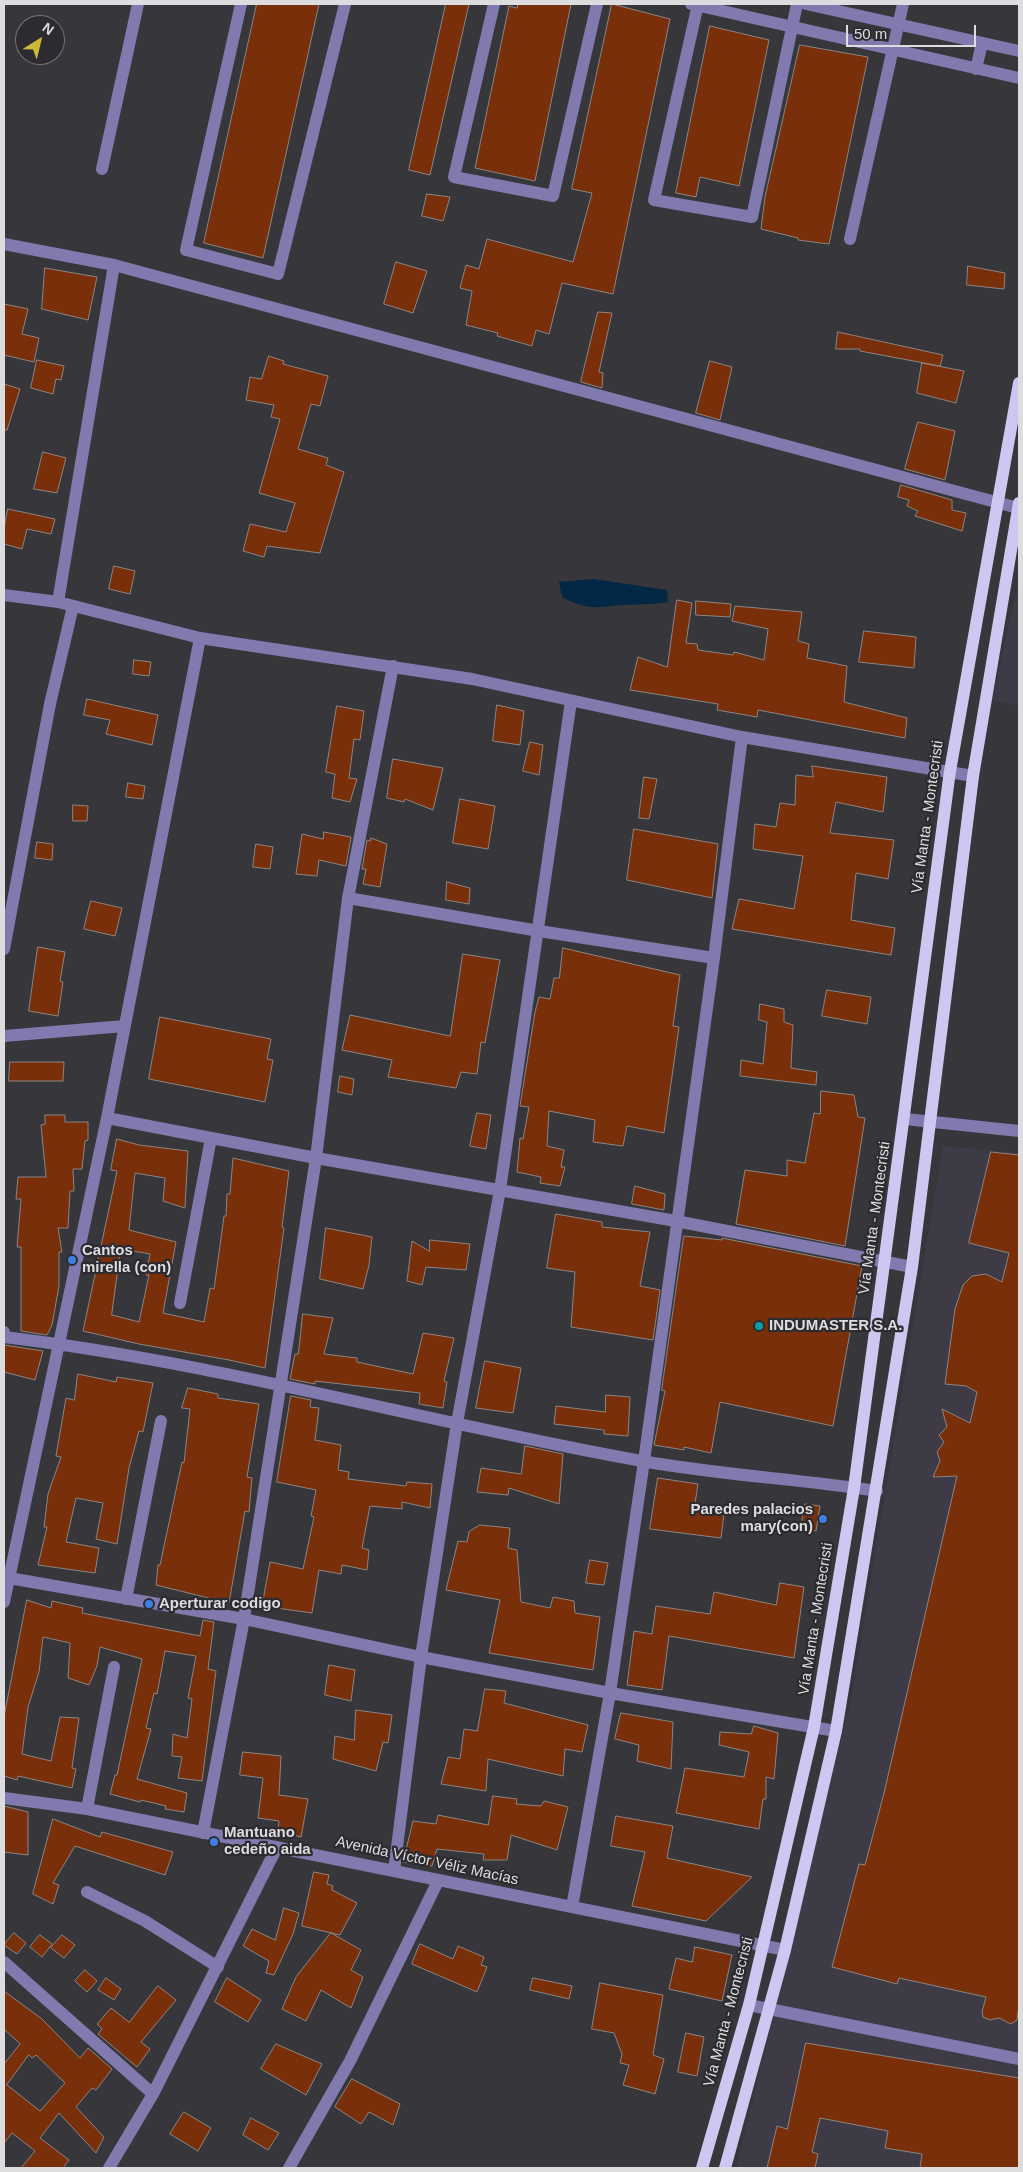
<!DOCTYPE html>
<html>
<head>
<meta charset="utf-8">
<style>
	body { margin:0 }
	#map { position:relative; width:1023px; height:2172px; overflow:hidden; background:#37363a; font-family:Helvetica,sans-serif }
	canvas { display:block }
	.frame { position:absolute; inset:0; border:5px solid #dddcdf; pointer-events:none }
	.north { position:absolute; left:15px; top:15px; width:50px; height:50px; box-sizing:border-box; background:#2d2b30; border:1px solid #737276; border-radius:50%; rotate:36deg; font-size:14px; font-weight:700; line-height:20px; text-align:center; color:#dddcdf }
	.north::after { content:''; display:block; margin:auto; width:18px; height:22px; background:#ccb938; clip-path:polygon(50% 0,100% 100%,50% 72%,0 100%) }
	.scale { position:absolute; left:846px; top:25px; width:130px; height:22px; box-sizing:border-box; border:2px solid #dddcdf; border-top:0; padding-left:6px; font-size:15px; line-height:18px; white-space:nowrap; color:#dddcdf; -webkit-text-stroke:4px #2d2b30; paint-order:stroke }
</style>
</head>
<body>
<div id="map">
<canvas width="1023" height="2172"></canvas>
<div class="frame"></div>
<div class="north">N</div>
<div class="scale">50 m</div>
</div>
<script>
const c = document.querySelector('canvas').getContext('2d');
c.lineJoin = 'round';
function paint(path, color) {
  c.fillStyle = color;
  c.fill(path, 'evenodd');
}
function stroke(path, color, width, dash) {
  c.strokeStyle = color;
  c.lineWidth = width;
  c.lineCap = dash ? 'butt' : 'round';
  c.setLineDash(dash || []);
  c.stroke(path);
}
function write(font, color, halo, rows, align = 'center') {
  c.font = font + ' Helvetica,sans-serif';
  c.lineWidth = 4.5;
  c.setLineDash([]);
  c.textBaseline = 'middle';
  c.strokeStyle = halo;
  c.fillStyle = color;
  for (const [text, x, y, turn = 0] of rows) {
    c.save();
    c.translate(x, y);
    c.rotate((+turn || 0) * Math.PI / 180);
    c.textAlign = isNaN(turn) ? turn : align;
    if (halo) c.strokeText(text, 0, 0);
    c.fillText(text, 0, 0);
    c.restore();
  }
}
paint(new Path2D(`
	M1019 581V706L992 700Z
	M943 1146 1019 1153V2168H736L851 1699Z`), '#3f3b46');
paint(new Path2D(`
	M594 579 667 590 668 602C650 605 637 604 620 605 593 608 588 610 562 597L559 582Z`), '#022846');
const building = new Path2D(`
	M257 4H319L263 258 204 243Z
	M446 4H469L430 175 409 170Z
	M518 4H571L535 181 475 168 509 6 517 8Z
	M612 4 670 19 613 294 562 283 549 334 536 330 532 346 497 336 498 333 466 325 472 291 460 288 466 265 479 269 487 239 573 262 592 193 572 189Z
	M710 26 769 40 739 186 700 177 696 197 676 193Z
	M800 45 868 57 829 244 798 240V238L761 229 765 197Z
	M427 194 450 197 443 221 422 216Z
	M396 262 427 271 413 313 384 304Z
	M968 266 1005 273 1004 289 967 285Z
	M45 268 97 277 88 320 42 309Z
	M4 304 28 309 22 334 39 338 34 362 4 355Z
	M598 312 612 313 599 372 603 373 602 388 581 382Z
	M838 332 943 355 940 366 860 351V349H836Z
	M269 356 284 361 283 364 328 376 320 406 311 404 298 449 328 458 326 465 344 472 320 553 267 546 264 557 243 551 250 524 286 532 295 503 259 493 280 419 271 417 274 405 246 400 250 377 261 379Z
	M37 360 64 366 61 380 56 379 53 394 31 388Z
	M710 361 732 367 720 420 696 413Z
	M922 363 964 371 956 403 917 393Z
	M4 384 20 389 7 430H4Z
	M918 422 955 431 945 480 905 469Z
	M43 452 66 458 57 493 34 489Z
	M901 485 952 500V510L966 513 962 531 915 516 918 511 907 506 909 500 898 497Z
	M8 509 55 519 51 534 27 529 22 549 4 544V528Z
	M114 566 135 571 130 594 109 589Z
	M677 600 692 603 686 643 697 644 698 650 733 655 734 652 764 660 768 629 732 621 735 606 802 612 798 641 809 644 807 658 847 666 844 702 907 718 905 738 758 710 757 717 717 710 718 704 630 690 638 657 667 667Z
	M696 601 731 604 730 617 696 615Z
	M864 631 916 637 914 668 859 662Z
	M134 660 151 662 149 676 133 674Z
	M87 699 158 715 152 745 106 734 110 720 84 715Z
	M497 705 524 711 520 745 493 741Z
	M337 706 364 711 360 740 354 739 349 778 357 779 350 802 332 798 335 774 326 772Z
	M530 742 543 745 539 775 523 771Z
	M393 759 443 768 433 810 405 799 404 802 387 798Z
	M812 766 887 777 883 812 836 802 830 833 894 840 888 879 856 873 851 920 895 928 891 955 732 929 739 899 794 909 803 856 753 849 755 824 776 827 780 803 795 805 796 775 813 777Z
	M644 777 657 779 649 819 639 818Z
	M128 783 145 786 143 799 126 797Z
	M460 799 495 806 488 849 453 843Z
	M73 805 88 806 87 821H73Z
	M634 829 718 844 712 898 627 880Z
	M324 832 351 837 346 866 319 860 317 876 296 874 302 834 323 839Z
	M371 838 387 844 380 887 363 884 366 869H362L367 840 370 841Z
	M37 842 53 844 52 860 35 858Z
	M256 844 273 847 270 869 253 867Z
	M447 882 470 888 469 904 446 900Z
	M91 901 122 908 115 936 84 929Z
	M38 947 65 952 60 981 63 982 58 1016 29 1011Z
	M563 948 680 975 673 1026 679 1027 664 1133 627 1126 623 1146 593 1142 595 1120 549 1111 547 1146 564 1150 561 1167H565L560 1186 540 1183 541 1177 517 1172 520 1138 523 1139 529 1107 520 1106 535 1012 539 997 550 999 554 978H559Z
	M463 954 500 960 485 1043 481 1042 477 1074 461 1072 456 1088 388 1077 392 1060 342 1050 350 1015 450 1036Z
	M827 990 871 997 867 1024 822 1016Z
	M760 1004 784 1009V1022L793 1025 791 1068 817 1072 816 1085 740 1076 741 1060 763 1064 767 1022 759 1020Z
	M160 1017 271 1039 267 1059 273 1060 265 1102 149 1079Z
	M10 1062H64L63 1081H9Z
	M340 1076 354 1079 352 1095 338 1092Z
	M821 1091 854 1095 858 1117 865 1118 845 1246 736 1224 745 1170 787 1176V1160L805 1163 814 1113 820 1114Z
	M477 1113 491 1115 486 1149 470 1146Z
	M45 1115H65V1122H88V1140L85 1141 82 1169H73L74 1191H70L68 1228H58L62 1252H59V1286L52 1325 47 1335 21 1331V1247H17L21 1199H16L18 1177H46L41 1125 45 1124Z
	M117 1139 139 1145 188 1151 185 1208 163 1201 165 1178 135 1173 129 1230 176 1242 163 1313 204 1322 210 1288 214 1289 224 1216H226L227 1194H230L233 1158 289 1171 282 1227 284 1228 265 1368 229 1360 139 1344 83 1331 117 1171 111 1170ZM121 1249 150 1254 146 1275H149L139 1322 112 1315Z
	M991 1152 1019 1155V2005L1017 2020 1011 2024 999 2018 990 2020 983 2017 982 2012 986 1997 899 1978 897 1984 832 1967 859 1864 865 1865 884 1793 957 1476 933 1477 940 1461 937 1452 944 1442 939 1435 947 1427 942 1409 970 1423 977 1392 966 1386 945 1384 955 1309 963 1285 972 1276 986 1274 1002 1282 1009 1253 969 1243Z
	M635 1186 665 1194 664 1210 632 1204Z
	M556 1214 602 1222V1227L650 1232 640 1286 660 1290 653 1340 571 1327 575 1272 547 1268Z
	M326 1228 372 1237 369 1265 363 1289 320 1279Z
	M684 1236 722 1240V1238L862 1266 833 1426 720 1402 711 1453 684 1447V1450L654 1445 665 1391 662 1390Z
	M430 1240 470 1244 466 1270 426 1267 422 1285 407 1281 412 1241 429 1251Z
	M303 1314 333 1318 324 1354 357 1358V1362L413 1374 423 1333 454 1338 444 1381 447 1382 443 1408 419 1404 420 1393 315 1381V1384L290 1379 295 1354H298Z
	M4 1345 43 1351 35 1380 4 1372Z
	M485 1361 521 1368 513 1413 476 1408Z
	M78 1374 116 1382 117 1377 153 1383 143 1432 139 1431 129 1468 117 1544 96 1539 103 1503 76 1498 66 1542 99 1548 95 1573 38 1565 47 1527H44L48 1494 61 1457 56 1456 66 1398 74 1400Z
	M188 1388 218 1394V1398L259 1404 247 1477 252 1478 249 1512 245 1511 229 1603 156 1585 158 1565H160L182 1462 184 1463 190 1409 182 1408Z
	M606 1395 630 1397 628 1436 604 1434V1430L554 1424 556 1406 605 1412Z
	M291 1396 311 1400 310 1407 319 1408 315 1440 341 1445 338 1470 349 1472 348 1479 406 1486 407 1482 432 1484 430 1508 402 1502V1509L370 1506 362 1548 369 1550 367 1570 342 1565 341 1574 319 1570 312 1613 262 1606 270 1562 303 1569 314 1517 311 1516 316 1490 277 1482Z
	M525 1446 563 1454 559 1504 509 1488 508 1495 477 1492 481 1468 521 1474Z
	M658 1478 698 1484 694 1510 724 1514 721 1538 650 1529Z
	M805 1504 820 1506 816 1531 801 1528Z
	M480 1525 510 1528 508 1548 517 1550 521 1602 550 1608 553 1597 574 1601 575 1613 600 1617 593 1670 489 1653 500 1600 446 1590 458 1541 467 1542 469 1532Z
	M590 1560 608 1563 604 1585 586 1583Z
	M780 1583 804 1587 794 1658 669 1636 662 1690 627 1685 634 1631 652 1634 656 1606 710 1614 714 1592 776 1605Z
	M27 1600 51 1608 52 1601 83 1608 82 1613 200 1636 203 1620 214 1622 208 1669 216 1671 202 1781 178 1778 182 1757 172 1756 173 1734 187 1738 192 1699 188 1698 196 1656 165 1651 157 1694 154 1693 146 1728 151 1729 137 1779 187 1793 184 1812 165 1809 166 1806 141 1800 140 1802 110 1794 115 1775H117L142 1659 100 1647 97 1666 89 1685 68 1678 70 1643 43 1637 39 1672 28 1707 22 1754 51 1761 60 1717 79 1718 72 1768 76 1769 72 1788 18 1776 17 1780 4 1776V1717Z
	M329 1665 355 1670 351 1701 325 1695Z
	M485 1689 506 1691 504 1703 588 1725 582 1752 565 1749 563 1776 488 1759 486 1791 441 1784 448 1757 460 1759 464 1729 477 1731Z
	M356 1710 392 1715 388 1743 383 1742 376 1771 333 1759 335 1736 354 1740Z
	M621 1713 673 1722 671 1769 637 1761 639 1745 615 1739Z
	M754 1726 778 1733 774 1779 766 1777V1799H763L759 1829 676 1813 685 1768 744 1777 749 1752 719 1745 720 1732 751 1734Z
	M243 1752 281 1756 279 1795 308 1799 301 1837 278 1831 279 1821 258 1818 263 1778 240 1775Z
	M493 1796 517 1799 516 1804 541 1806 544 1801 568 1807 557 1850 511 1835 507 1860H483L484 1854 437 1849 432 1866 403 1862 413 1821 436 1824 438 1815 488 1825Z
	M4 1806 28 1812V1855L4 1852Z
	M616 1816 673 1826 667 1858 752 1877 706 1921 632 1906 645 1852 611 1846Z
	M53 1819 100 1837 102 1832 173 1852 165 1875 75 1846 53 1883 59 1885 53 1904 33 1894Z
	M314 1872 329 1875 327 1884 333 1886 332 1890 357 1903 340 1935 302 1926Z
	M284 1908 299 1913 293 1934 274 1975 266 1973 269 1961 243 1946 252 1929 275 1940Z
	M14 1933 26 1943 17 1954 4 1945Z
	M331 1933 361 1950 351 1970 363 1977 351 2008 321 1990 306 2021 282 2009 296 1977Z
	M40 1935 52 1944 42 1957 30 1947Z
	M62 1935 75 1945 64 1958 51 1948Z
	M420 1944 453 1959 458 1946 484 1957 481 1965 487 1967 477 1992 412 1964Z
	M695 1947 732 1955 722 2001 669 1989 676 1958 692 1962Z
	M85 1970 97 1981 87 1992 75 1981Z
	M106 1978 121 1989 114 2000 98 1990Z
	M227 1978 261 2000 248 2022 215 2002Z
	M533 1978 572 1986 569 1999 530 1990Z
	M600 1983 663 1995 653 2055 664 2059 655 2094 623 2085 629 2065 620 2063 622 2054 614 2033 592 2029Z
	M158 1986 176 2000 141 2042 150 2049 137 2067 98 2034 102 2029 97 2024 111 2008 129 2022Z
	M4 1991 42 2019 80 2058 88 2048 112 2069 96 2090 92 2088 76 2107 104 2137 96 2153 59 2113 40 2138 69 2160 63 2168H21L35 2151 12 2133 4 2143V2064L20 2044 4 2029ZM29 2055 32 2058 36 2055 65 2083 40 2111 7 2085Z
	M686 2033 704 2037 697 2076 678 2072Z
	M806 2043 1019 2078V2168H920L922 2154 885 2148 888 2131 820 2118 812 2152 818 2154 815 2168H767L777 2126 787 2129Z
	M276 2044 322 2064 306 2095 261 2069Z
	M352 2079 400 2104 393 2125 369 2112 361 2124 335 2107Z
	M184 2112 211 2128 198 2151 170 2134Z
	M251 2118 279 2133 268 2150 243 2135Z`);
paint(building, '#7a2f0b');
stroke(building, '#8c8582', 1);
stroke(new Path2D(`
	M241 4 186 250 278 274 345 4
	M494 4 454 177 553 196 597 4
	M691 4 1019 78
	M698 4 654 200 752 217 797 4
	M806 4 1019 51
	M976 69 982 43
	M102 169 138 4
	M850 239 903 4
	M4 244 114 265 1018 508
	M4 595 58 602 200 638 472 679 742 737 973 776
	M58 602 114 265
	M348 898 539 931 714 958
	M4 949 50 704 73 606
	M4 1036 125 1026
	M107 1118 316 1158 676 1221 912 1267
	M905 1119 1019 1131
	M180 1303 211 1138
	M4 1332V1337C220 1363 429 1423 642 1461 720 1475 799 1479 877 1491
	M9 1578 244 1619 421 1657 610 1693 836 1731
	M126 1599 161 1421
	M4 1602 107 1118 200 638
	M4 1798 87 1809 785 1950
	M87 1809 114 1667
	M203 1833 244 1619 316 1158 348 898 393 666
	M394 1871 421 1657 457 1423 500 1190 571 701
	M87 1892 145 1921 218 1967
	M572 1907 610 1693 644 1461 714 958 742 737
	M4 1962 153 2094
	M749 2005 1019 2059
	M109 2168 153 2094 277 1847
	M289 2168 350 2061 438 1881`), '#817aae', 12);
stroke(new Path2D(`
	M702 2168 749 2005 814 1727 854 1488 950 771 1019 383
	M725 2168 785 1950 836 1731 912 1267 973 776 1019 503`), '#ccc8f2', 12);
for (const [x, y, r, color] of [
	[72,1260,5,"#3f7fe0"],
	[759,1326,5,"#0f9aa8"],
	[823,1519,5,"#3f7fe0"],
	[149,1604,5,"#3f7fe0"],
	[214,1842,5,"#3f7fe0"]
]) {
  const dot = new Path2D();
  dot.arc(x, y, r, 0, 2 * Math.PI);
  c.fillStyle = color;
  c.fill(dot);
  stroke(dot, '#2d2b30', 2);
}
write('15px', '#dddcdf', '#2d2b30', [
	["Vía Manta - Montecristi",928,817,-82],
	["Vía Manta - Montecristi",875,1218,-82],
	["Vía Manta - Montecristi",816,1619,-81],
	["Avenida Víctor Véliz Macías",427,1861,12],
	["Vía Manta - Montecristi",729,2012,-75]
]);
write('bold 15px', '#dddcdf', '#2d2b30', [
	["Cantos",82,1251],
	["mirella (con)",82,1268],
	["INDUMASTER S.A.",769,1326],
	["Paredes palacios",813,1510,"right"],
	["mary(con)",813,1527,"right"],
	["Aperturar codigo",159,1604],
	["Mantuano",224,1833],
	["cedeño aida",224,1850]
], 'left');
</script>
</body>
</html>
